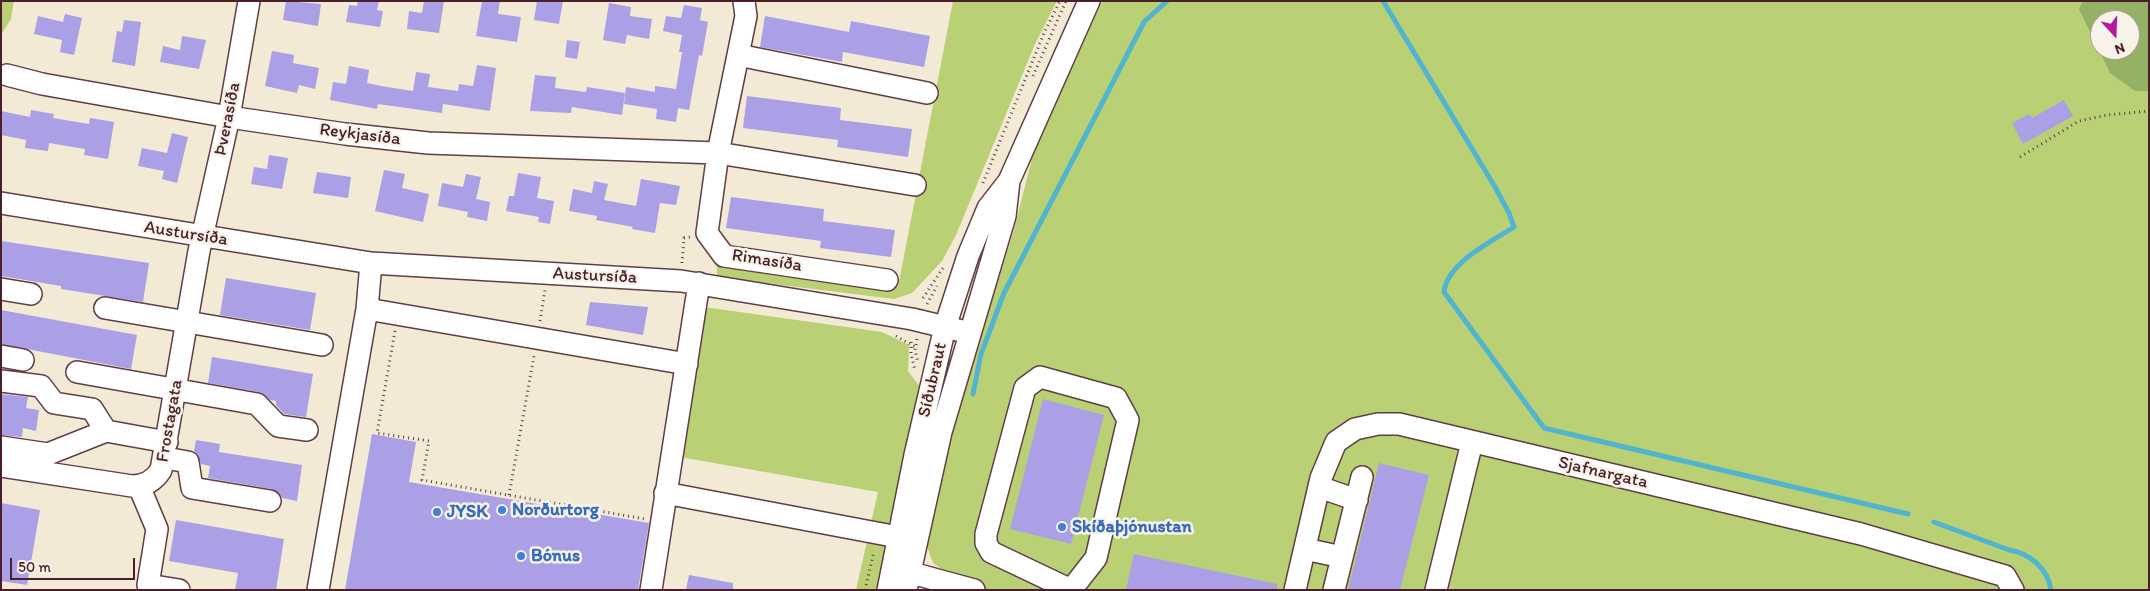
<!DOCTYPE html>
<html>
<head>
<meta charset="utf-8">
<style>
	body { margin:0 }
	#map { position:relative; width:2150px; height:591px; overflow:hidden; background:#f2ead4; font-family:Itim,sans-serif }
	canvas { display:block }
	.frame { position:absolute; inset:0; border:2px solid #4a1f2b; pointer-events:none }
	.north { position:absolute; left:2090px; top:10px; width:50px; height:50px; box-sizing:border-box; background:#f7f3e8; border:1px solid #b29e9c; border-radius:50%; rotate:160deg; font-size:14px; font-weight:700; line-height:20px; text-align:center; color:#4a1f2b }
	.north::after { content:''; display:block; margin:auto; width:18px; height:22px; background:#b5179e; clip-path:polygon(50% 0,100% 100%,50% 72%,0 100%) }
	.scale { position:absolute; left:10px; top:558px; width:125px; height:22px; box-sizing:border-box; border:2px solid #4a1f2b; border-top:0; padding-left:6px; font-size:15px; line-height:18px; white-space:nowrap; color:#4a1f2b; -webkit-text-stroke:4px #f7f3e8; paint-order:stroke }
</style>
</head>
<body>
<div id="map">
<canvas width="2150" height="591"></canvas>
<div class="frame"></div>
<div class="north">N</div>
<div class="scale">50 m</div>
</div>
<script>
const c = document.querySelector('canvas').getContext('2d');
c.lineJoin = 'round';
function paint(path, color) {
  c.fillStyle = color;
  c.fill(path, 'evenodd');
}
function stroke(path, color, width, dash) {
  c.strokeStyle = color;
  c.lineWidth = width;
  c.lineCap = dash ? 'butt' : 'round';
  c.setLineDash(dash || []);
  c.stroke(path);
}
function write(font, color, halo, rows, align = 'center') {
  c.font = font + ' Itim,sans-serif';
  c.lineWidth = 5;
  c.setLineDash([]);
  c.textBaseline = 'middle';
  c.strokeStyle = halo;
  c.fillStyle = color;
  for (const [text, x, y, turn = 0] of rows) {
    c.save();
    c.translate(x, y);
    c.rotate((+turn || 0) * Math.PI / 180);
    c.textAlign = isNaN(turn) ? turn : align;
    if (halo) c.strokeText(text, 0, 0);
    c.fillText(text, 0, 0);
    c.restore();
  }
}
paint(new Path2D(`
	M1 1H14L11 19 1 35Z
	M953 1H1057L1035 44 956 235 942 261 912 293 894 299 717 277V264L898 287Z
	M1102 1H2149V590H944L947 573 933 563 926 544 956 417 1014 230 1034 150ZM2100 20H2130V50H2100Z
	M704 307 882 332 909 345 908 371 924 392 884 590H856L878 492 680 457Z`), '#bad075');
paint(new Path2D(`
	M2083 1H2149V91H2135L2110 73 2079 9ZM2100 20H2130V50H2100Z`), '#93b266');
stroke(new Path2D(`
	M1383 1 1495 187 1509 213 1514 227C1491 242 1447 263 1444 292L1544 428 1908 514
	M973 394 981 354 1004 293 1144 22 1167 1
	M1934 522 2009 550C2029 553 2048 568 2051 590`), '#51b5cf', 5);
paint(new Path2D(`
	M286 1 321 4 318 26 283 20Z
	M358 1H379L377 10 383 11 380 27 346 22 349 5 357 6Z
	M424 1H444L439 33 407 29 409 11 422 13Z
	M482 1H500L498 14 521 17 517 42 476 36Z
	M537 1H563L559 24 534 20Z
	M609 3 631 7 630 16 652 19 649 39 627 35 625 44 603 40Z
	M684 5 702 8 700 20 708 22 702 56 699 55 689 110 678 108 676 122 656 119 657 109 624 104 626 87 655 92V86L676 89 682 52H679L682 35 663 31 666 16 681 18Z
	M65 14 82 18 74 55 60 52 62 40 34 34 38 16 63 22Z
	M765 16 849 32 851 21 930 36 924 67 843 52 842 62 760 47Z
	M124 20 141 22 135 66 112 62 117 31 122 32Z
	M182 36 206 40 199 69 160 62 163 46 180 50Z
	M567 40 580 42 577 59 565 57Z
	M272 51 294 55 293 63 319 68 315 89 299 85 297 93 265 86Z
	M477 65 496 68 490 111 443 104 442 113 378 104 377 109 330 100 333 82 346 84 349 66 369 70 367 83 381 86 413 91 416 72 430 74 428 87 458 91 459 84 473 86Z
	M535 75 556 77 555 88 586 92 587 87 625 93 622 115 572 107 571 113 530 111Z
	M747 96 841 108 840 120 912 129 908 157 837 147 838 140 743 128Z
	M2064 100 2073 116 2023 144 2012 123 2029 114 2032 118Z
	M31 110 54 114 53 118 89 124 90 118 114 122 108 159 84 155 85 149 49 143 48 151 25 148 26 140 1 135V111L30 117Z
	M172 133 188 137 177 183 162 179 164 171 138 166 142 148 167 153Z
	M269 155 288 158 282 189 251 184 254 167 267 169Z
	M384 170 405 174 402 188 429 194 423 222 375 211Z
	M317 172 351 177 348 198 313 193Z
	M518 173 541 177 537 198 554 201 550 224 538 222 539 217 506 211 509 196H514Z
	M466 174 481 177 476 199 490 202 487 221 467 217 468 212 438 206 442 183 463 187Z
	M641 179 680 186 676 205 660 203 655 233 632 229 633 227 596 220 597 216 569 211 573 189 592 193 594 181 608 184 604 200 636 206Z
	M731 197 824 209 823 221 895 230 891 257 820 248 821 241 726 228Z
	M1 241 149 263 143 302 61 289V286L1 276Z
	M226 278 316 293 310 330 220 315Z
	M590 302 648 307 643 335 586 325Z
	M1 310 137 335 131 369 1 344Z
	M212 357 313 374 306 417 284 414 276 405V401L270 400 259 392 208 383Z
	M1 394 28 397 26 408 39 410 36 431 23 428 22 437 1 435Z
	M1043 399 1104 415 1071 544 1010 529Z
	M372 434 416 442 409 482 649 523 638 590H345Z
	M196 440 220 444 219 452 302 465 297 501 282 498 278 492 272 489 208 478 210 466 201 464 197 454 194 451Z
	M1379 463 1429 475 1400 590H1348Z
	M1 503 40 510 27 585 1 581Z
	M176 520 284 539 276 590H235L238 573 169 561Z
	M1134 554 1277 584V590H1126Z
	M689 575 733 583V590H686Z`), '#aba0e6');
const minor = new Path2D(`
	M744 1 746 16 718 153 707 233 724 256 887 280
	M738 55 927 93
	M7 75 42 84 229 117 345 134 428 143 718 153 915 185
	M1 203 371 263 681 281 912 319 970 333
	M1 289 31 294
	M105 308 322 345
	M367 309 687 364
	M1 356 23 360
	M77 372 257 404 278 426 307 430
	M1040 377 1116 398 1128 420 1096 558 1071 590 991 552 986 543V534L1025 388Z
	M1 381 41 386 54 403 92 409 106 431 167 442
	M1 447 48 454 106 431
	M165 458 188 462 192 488 270 501
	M1 466 132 486C145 486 154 481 161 470L199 251 229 117 249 1
	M139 486 157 529 148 585 179 590
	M1319 487 1357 500
	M665 493 898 537
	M1305 549 1342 557
	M897 569 974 590
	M318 590 367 309 371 263
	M651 590 699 283
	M888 590 915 455 945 327 968 256 988 208 1009 181 1089 1
	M906 590 941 432 1005 216 1009 181
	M1295 590 1321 478 1336 442 1355 429 1378 424H1399L1861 534 2005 576 2013 590
	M1334 590 1362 477
	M1436 590 1472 442`);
stroke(minor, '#633d44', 24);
stroke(new Path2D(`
	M1033 76 1066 1
	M2020 157 2079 121 2107 115 2149 111
	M983 183 1044 33 1060 1
	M682 263 684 238 690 237
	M923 298 943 268
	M927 304 937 286
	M540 321 545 290
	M395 331 377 433 429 441 422 480 645 519
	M896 336 915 347
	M917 339 915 350 918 362
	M911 342V354L915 370
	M509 495 534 356
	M865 590 874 551`), '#633d44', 3, [1, 4]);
stroke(minor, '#fff', 21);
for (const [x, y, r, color] of [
	[502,510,5,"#3f7fe0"],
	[437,512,5,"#3f7fe0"],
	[1062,527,5,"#3f7fe0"],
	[521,556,5,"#3f7fe0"]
]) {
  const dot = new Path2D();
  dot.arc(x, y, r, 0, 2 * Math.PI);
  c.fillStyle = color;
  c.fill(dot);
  stroke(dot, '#f7f3e8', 2);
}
write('18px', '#4a1f2b', '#f7f3e8', [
	["Þverasíða",228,119,-79],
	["Reykjasíða",360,135,7],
	["Austursíða",186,234,9],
	["Rimasíða",767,261,9],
	["Austursíða",595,276,3],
	["Síðubraut",933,380,-77],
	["Frostagata",170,421,-80],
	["Sjafnargata",1603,473,13]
]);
write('bold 18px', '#366cbe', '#f7f3e8', [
	["Norðurtorg",512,510],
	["JYSK",447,512],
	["Skíðaþjónustan",1072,527],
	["Bónus",531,556]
], 'left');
</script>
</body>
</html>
